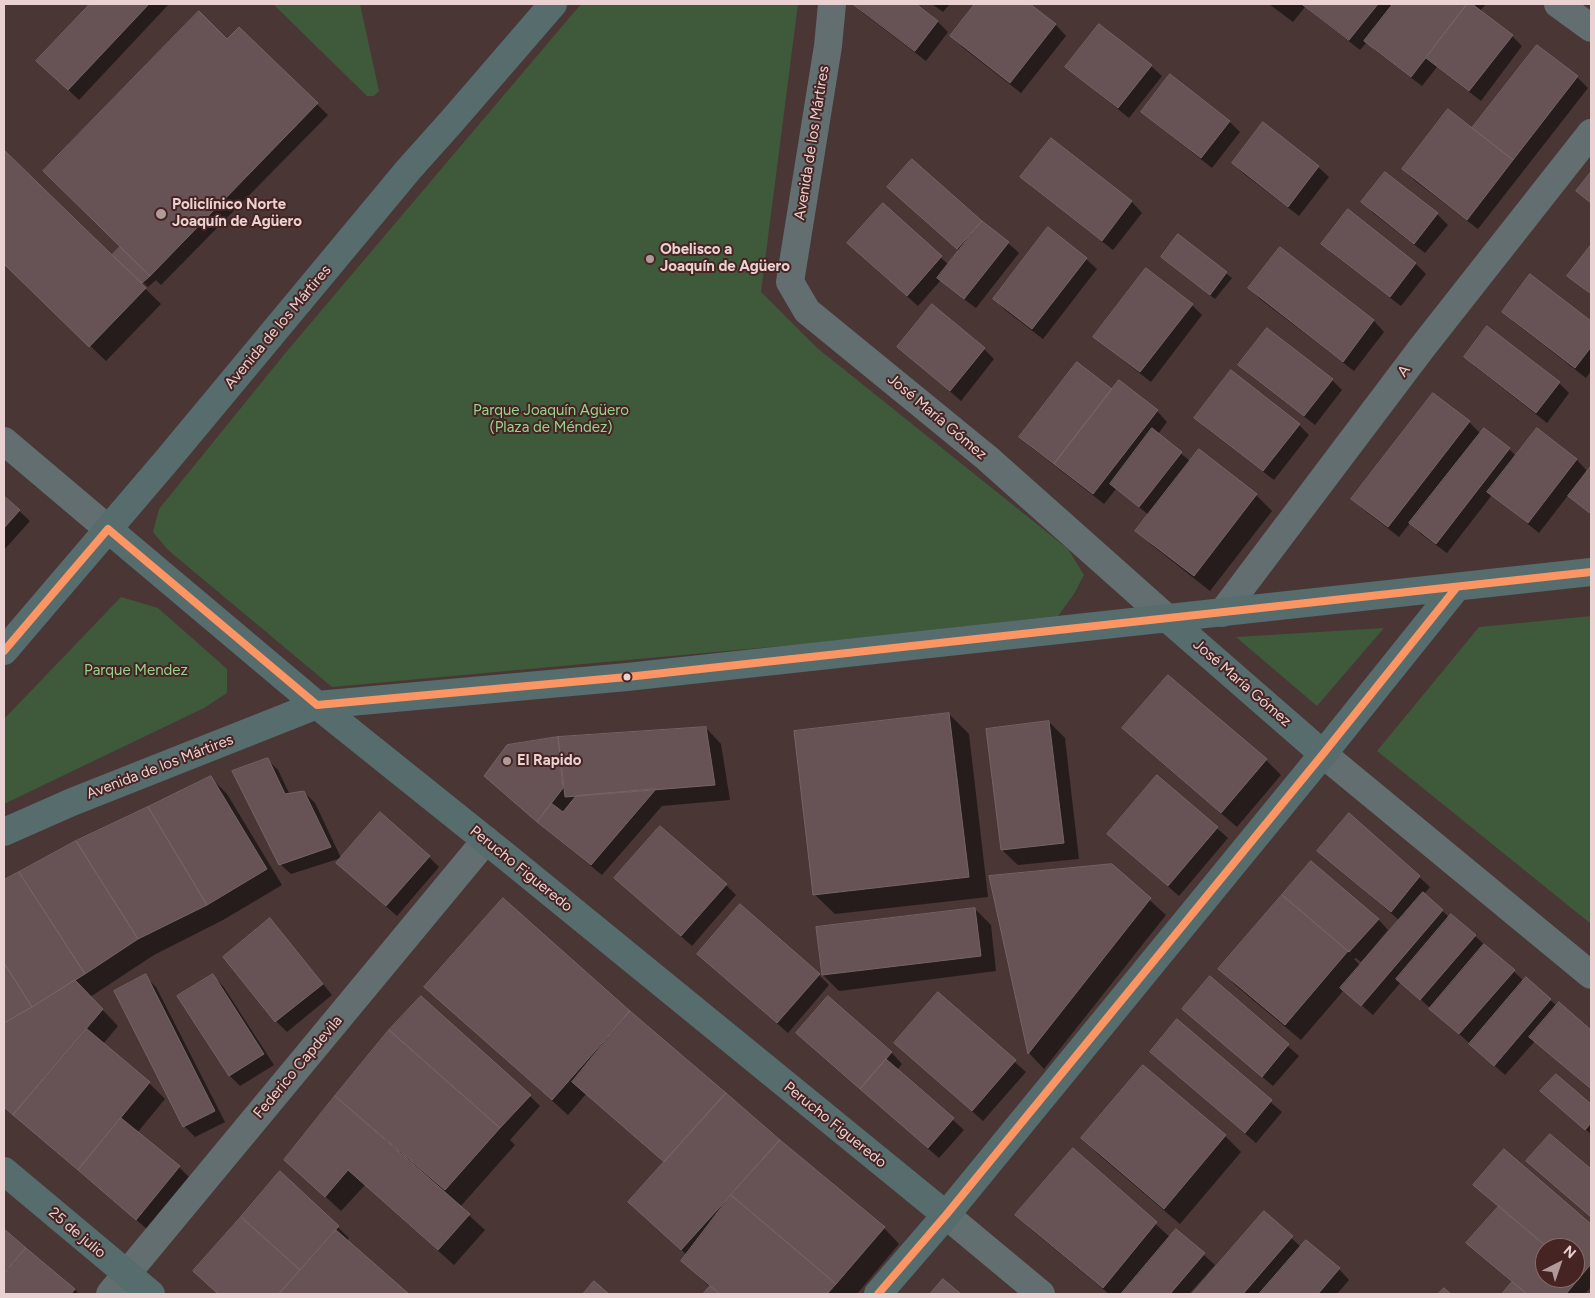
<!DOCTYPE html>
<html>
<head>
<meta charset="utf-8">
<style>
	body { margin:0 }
	#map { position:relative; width:1595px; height:1298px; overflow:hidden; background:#493635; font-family:Figtree,sans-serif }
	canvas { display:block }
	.frame { position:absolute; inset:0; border:5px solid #e9d2d1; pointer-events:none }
	.north { position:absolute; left:1535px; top:1238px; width:50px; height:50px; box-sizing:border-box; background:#462423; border:1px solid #876a69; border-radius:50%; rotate:41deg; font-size:14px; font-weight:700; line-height:20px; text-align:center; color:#e9d2d1 }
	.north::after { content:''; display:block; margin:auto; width:18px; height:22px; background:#b19b9a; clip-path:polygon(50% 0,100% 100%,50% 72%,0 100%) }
</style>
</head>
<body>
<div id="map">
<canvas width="1595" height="1298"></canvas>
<div class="frame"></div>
<div class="north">N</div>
</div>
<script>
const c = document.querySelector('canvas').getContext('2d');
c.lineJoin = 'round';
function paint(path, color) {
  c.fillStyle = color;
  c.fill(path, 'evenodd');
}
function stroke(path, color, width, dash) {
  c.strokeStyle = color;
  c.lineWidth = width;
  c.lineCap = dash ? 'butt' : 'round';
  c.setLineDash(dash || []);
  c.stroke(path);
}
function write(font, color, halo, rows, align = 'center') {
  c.font = font + ' Figtree,sans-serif';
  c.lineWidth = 4;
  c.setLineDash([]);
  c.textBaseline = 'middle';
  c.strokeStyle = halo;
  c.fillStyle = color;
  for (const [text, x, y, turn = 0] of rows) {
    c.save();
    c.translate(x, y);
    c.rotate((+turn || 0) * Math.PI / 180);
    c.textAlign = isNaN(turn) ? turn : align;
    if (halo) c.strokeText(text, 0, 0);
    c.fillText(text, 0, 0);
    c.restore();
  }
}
paint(new Path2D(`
	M273 4H360L379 91 374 96H367Z
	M581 4H798L761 292 816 347 1068 549 1084 575 1074 594 1058 616 803 644 332 687 168 550 153 532 159 509 287 351Z
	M121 597 158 608 227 669V693L204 708 4 804V719Z
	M1591 616V924L1377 751 1479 627Z
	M1384 628 1317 706 1236 637Z`), '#3f593b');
paint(new Path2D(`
	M91 4H169L79 100 38 61Z
	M854 4H914L937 21 948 32 926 61 863 13Z
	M932 4H950L943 12Z
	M977 4H1028L1056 25 1066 36 1021 93 962 47 952 36Z
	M1269 4H1486L1480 11 1512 36 1522 46 1481 101 1437 67 1422 86 1376 51 1367 42 1360 50 1305 7 1293 22Z
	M239 28 328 115 161 285 156 280 148 287 114 255 141 269 142 267 228 41Z
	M1537 47 1577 77 1588 88 1478 229 1414 180 1403 169 1472 130Z
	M1151 66 1162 76 1129 118 1078 77 1067 67Z
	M1143 111 1229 121 1240 132 1212 168 1154 122Z
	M1051 139 1132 202 1142 213 1113 250 1032 187 1022 177Z
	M5 152 161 304 106 361 4 263Z
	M1233 163 1318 167 1329 177 1299 216 1244 174Z
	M1385 173 1437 214 1448 225 1425 253 1373 213 1363 202Z
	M899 197 981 222 1008 243 1019 253 976 308 949 288 941 280 918 306 859 254 883 205 949 265 960 251Z
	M1048 229 1086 259 1097 269 1043 339 1005 310 994 299Z
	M1179 236 1232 278 1215 299 1162 257Z
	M1323 243 1415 263 1426 274 1401 306 1333 254Z
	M1591 247V295L1569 276Z
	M1280 249 1374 321 1384 332 1354 371 1260 299 1250 288Z
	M1531 276 1591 323V371L1586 378 1514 322 1503 312Z
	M1192 305 1202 315 1151 382 1106 347 1095 337Z
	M899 347 984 349 994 359 961 401Z
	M1466 357 1559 383 1569 393 1547 423 1476 367Z
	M1077 364 1113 391 1157 411 1167 422 1158 434 1191 462 1256 495 1272 511 1210 591 1153 546 1137 531 1149 515 1116 489 1104 504 1032 448 1021 437Z
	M1240 365 1332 380 1342 390 1315 425 1250 375Z
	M1433 394 1469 422 1481 434 1509 449 1516 456 1537 429 1577 460 1588 472 1591 468V515L1569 494 1539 533 1492 495 1447 553 1421 534 1410 523 1399 537 1363 509 1353 499Z
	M1196 418 1299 425 1309 435 1274 480 1206 428Z
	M4 497 30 521 4 550Z
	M949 714 969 734 988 897 835 914 814 894Z
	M1049 722 1065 738 1079 859 1018 865 1002 850Z
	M706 728 721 744 730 800 662 806 602 875 549 832 496 786 558 738Z
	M1124 728 1266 760 1281 775 1237 827 1140 744Z
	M268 760 278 770 290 795 304 792 315 803 341 858 291 874 280 864Z
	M1157 776 1228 838 1179 896 1119 844Z
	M211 778 227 794 282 885 223 920 154 955 90 997 118 1026 103 1044 149 1083 165 1099 137 1133 179 1167 189 1177 147 1229 4 1107V881L77 842Z
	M1319 851 1419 877 1430 887 1424 894 1450 918 1475 936 1524 981 1550 1000 1557 1006 1559 1004 1591 1031V1090L1535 1041 1505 1075 1401 982 1373 1015 1344 990 1301 1040 1235 985 1220 969 1378 919 1388 930 1361 962 1356 958 1354 959 1361 966 1400 921 1330 861Z
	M429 857 439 867 397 916 337 863Z
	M1111 865 1166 915 1044 1069 1029 1053 991 878Z
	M616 878 726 885 736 895 692 946Z
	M503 900 629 1012 884 1228 899 1244 857 1294H705L711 1288 682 1261 687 1255 646 1218 665 1163 586 1094 568 1115 442 1002Z
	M975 909 991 925 996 971 839 991 823 975Z
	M270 920 280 931 332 995 287 1032 276 1021 225 957Z
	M709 964 819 975 829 985 788 1033Z
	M212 975 223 986 274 1065 240 1086 230 1076 179 996Z
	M145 976 156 987 225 1122 195 1137 184 1126Z
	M1210 978 1299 1056 1273 1086 1183 1009Z
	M938 994 1026 1072 983 1121 895 1043Z
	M828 998 892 1053 902 1064 897 1070 964 1130 939 1158 797 1033Z
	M1177 1021 1282 1112 1256 1143 1151 1052Z
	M390 1030 530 1096 540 1106 510 1140 515 1145 460 1207 485 1230 454 1265 365 1185 341 1211 286 1160 336 1096Z
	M1143 1067 1225 1136 1241 1152 1180 1224 1098 1154 1083 1138Z
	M1556 1075 1591 1105V1134L1547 1096Z
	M1550 1135 1591 1171V1217L1527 1161Z
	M1073 1150 1171 1238 1177 1231 1215 1265 1189 1294H1109L1032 1230 1016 1215Z
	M1504 1151 1591 1225V1287L1585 1294H1504L1513 1283 1479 1253 1500 1207ZM1545 1248H1575V1278H1545Z
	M280 1172 349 1238 347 1241 407 1294H219L205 1282Z
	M1264 1213 1301 1247 1339 1269 1349 1280 1337 1294H1194Z
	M4 1231 75 1290 79 1294H4Z`), '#0007');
const building = new Path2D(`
	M90 4H149L68 90 36 61Z
	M853 4H916L938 21 915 51Z
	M975 4H1030L1056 24 1010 83 950 36Z
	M1302 4H1378L1349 40Z
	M1393 4H1467L1411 77 1364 41Z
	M1467 4H1472L1513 35 1469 91 1426 58Z
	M199 11 227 39 239 27 318 103 150 276 43 171Z
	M1099 24 1152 65 1118 108 1065 67Z
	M1537 45 1578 76 1513 160 1472 128Z
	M1170 74 1230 121 1201 158 1141 112Z
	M1448 109 1513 160 1467 220 1402 169Z
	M1263 122 1319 166 1288 207 1232 163Z
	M1051 138 1132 201 1102 241 1020 177Z
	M4 151H5L146 288 89 347 4 264Z
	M912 159 982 221 957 249 887 187Z
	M1385 172 1438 213 1414 244 1361 202Z
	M1591 172V203L1576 191Z
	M883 203 942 256 907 296 847 243Z
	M1348 209 1416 263 1390 297 1321 244Z
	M982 221 1009 242 964 299 937 278Z
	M1048 227 1087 258 1032 329 993 299Z
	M1178 234 1227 272 1210 295 1161 257Z
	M1591 245V294L1567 276Z
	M120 247 150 276 142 283 112 255Z
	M1280 247 1374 320 1343 362 1248 288Z
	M1146 268 1193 304 1140 372 1093 337Z
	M1530 274 1591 321V347L1575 368 1502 312Z
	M932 304 985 348 950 391 897 347Z
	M1487 326 1560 382 1536 413 1464 357Z
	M1267 328 1333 379 1304 416 1238 365Z
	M1077 362 1112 389 1054 464 1019 437Z
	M1231 370 1300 424 1263 471 1194 418Z
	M1119 380 1158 410 1093 494 1054 464Z
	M1433 393 1470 421 1388 527 1351 499Z
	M1152 428 1182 452 1139 507 1110 484Z
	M1484 428 1510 448 1436 544 1409 523Z
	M1537 428 1577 459 1528 523 1487 492Z
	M1199 449 1257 494 1194 576 1135 531Z
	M1591 466V514L1568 496Z
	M4 496 20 510 4 528Z
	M1168 675 1267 759 1221 813 1122 728Z
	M949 713 969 877 813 895 794 731Z
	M1049 721 1064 843 1001 850 986 729Z
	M706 727 715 785 565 797 558 737Z
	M558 737 563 788 537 822 484 776 507 745Z
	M268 758 285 794 304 791 331 847 279 865 232 771Z
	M1157 775 1218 827 1168 886 1107 834Z
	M211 776 267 869 207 905 148 807Z
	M656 789 591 865 537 822 551 803 563 812 576 796Z
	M148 807 207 905 138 939 76 841Z
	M380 812 430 856 386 906 336 863Z
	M1349 813 1420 876 1391 912 1317 851Z
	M660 826 727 884 681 936 614 878Z
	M76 841 138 939 85 974 19 872Z
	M1311 861 1379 919 1349 952 1282 895Z
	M1112 864 1151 898 1028 1054 989 876Z
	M19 872 85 974 32 1007 4 963V880Z
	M1423 892 1443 910 1361 1006 1340 988Z
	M1282 895 1348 951 1285 1025 1218 969Z
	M503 898 630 1011 552 1100 424 987Z
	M740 904 820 974 777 1023 697 954Z
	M975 908 981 956 822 975 816 927Z
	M1451 914 1476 935 1420 1000 1396 979Z
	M270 918 323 984 275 1022 223 957Z
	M1484 944 1515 970 1459 1034 1429 1009Z
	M4 963 32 1007 4 1023Z
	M146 974 215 1111 183 1127 114 991Z
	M213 974 264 1054 229 1076 177 996Z
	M1210 976 1289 1044 1262 1077 1182 1009Z
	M1526 977 1551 999 1494 1066 1469 1044Z
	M75 980 103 1009 13 1115 4 1107V1023L32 1007Z
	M938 992 1016 1060 972 1111 894 1043Z
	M421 996 531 1095 500 1128 389 1030Z
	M828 996 892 1052 860 1089 796 1033Z
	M1559 1002 1591 1030V1089L1529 1037Z
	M630 1011 726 1093 664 1162 572 1082Z
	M1177 1019 1272 1100 1245 1133 1150 1052Z
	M87 1029 150 1082 78 1170 13 1115Z
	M389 1030 500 1128 445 1190 335 1096Z
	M886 1059 954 1118 928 1148 860 1089Z
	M1143 1065 1226 1135 1164 1209 1081 1138Z
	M1556 1074 1591 1104V1123L1585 1130 1540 1091Z
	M726 1093 780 1140 681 1250 628 1202Z
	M335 1096 470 1214 438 1250 348 1170 325 1197 284 1160Z
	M121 1118 180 1166 136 1220 78 1170Z
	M1550 1134 1591 1169V1217L1526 1161Z
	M780 1140 885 1227 836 1284 731 1195Z
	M1073 1148 1157 1222 1103 1288 1015 1215Z
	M1504 1149 1591 1224V1264L1581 1276 1575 1271V1248H1548L1473 1185Z
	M280 1171 339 1226 300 1270 241 1217Z
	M731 1195 836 1284 827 1294H720L681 1261Z
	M1499 1206 1548 1248H1545V1278H1575V1271L1581 1276 1566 1294H1527L1466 1243Z
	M1264 1211 1293 1236 1243 1294H1192Z
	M241 1217 300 1270 279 1294H218L193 1271Z
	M4 1229 26 1248 4 1273Z
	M1176 1229 1205 1253 1170 1294H1124L1122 1293Z
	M336 1230 409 1294H279Z
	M1306 1240 1340 1268 1318 1294H1259Z
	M26 1248 75 1289 71 1294H4V1275Z
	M943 1279 961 1294H930Z
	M594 1281 609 1294H583Z
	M1512 1282 1527 1294H1502Z
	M710 1286 720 1294H703Z
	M1444 1288 1451 1294H1438Z`);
paint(building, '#675355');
stroke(building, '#746465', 1);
stroke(new Path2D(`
	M832 4 828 46 790 282 807 311 987 458 1168 619
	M1558 4 1591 28
	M4 441 108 529
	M1222 613 1421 349 1591 133
	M1323 754 1591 975
	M946 1215 1041 1294
	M110 1294 486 840`), '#626e70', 28);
stroke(new Path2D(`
	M108 529 317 705 508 858 946 1215
	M1168 619 1323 754
	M4 651 168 459 409 169 452 121 553 4
	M4 832 72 802 317 705 627 677 1591 572
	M4 1171 151 1294
	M878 1294 946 1215 1323 754 1456 588`), '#566c6d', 28);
stroke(new Path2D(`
	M4 651 108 529 317 705 627 677 1591 572
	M878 1294 946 1215 1323 754 1456 588`), '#fb9564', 8);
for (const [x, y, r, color] of [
	[161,214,6,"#b19b9a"],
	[650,259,5,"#b19b9a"],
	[627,677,4.5,"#e9d2d1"],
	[507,761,5,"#b19b9a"]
]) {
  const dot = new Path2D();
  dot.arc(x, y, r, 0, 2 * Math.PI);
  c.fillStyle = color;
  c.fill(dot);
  stroke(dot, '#462423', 2);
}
write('15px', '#e9d2d1', '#462423', [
	["Avenida de los Mártires",812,143,-81],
	["Avenida de los Mártires",278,327,-50],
	["A",1404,371,-53],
	["José María Gómez",937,417,40],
	["José María Gómez",1242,683,41],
	["Avenida de los Mártires",160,767,-21],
	["Perucho Figueredo",521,869,39],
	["Federico Capdevila",298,1067,-50],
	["Perucho Figueredo",835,1125,39],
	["25 de julio",77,1233,40]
]);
write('bold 15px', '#e9d2d1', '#462423', [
	["Policlínico Norte",172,205],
	["Joaquín de Agüero",172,222],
	["Obelisco a",660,250],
	["Joaquín de Agüero",660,267],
	["El Rapido",517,761]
], 'left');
write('15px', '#94d48f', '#462423', [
	["Parque Joaquín Agüero",551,411],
	["(Plaza de Méndez)",551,428],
	["Parque Mendez",136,671]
]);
</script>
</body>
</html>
